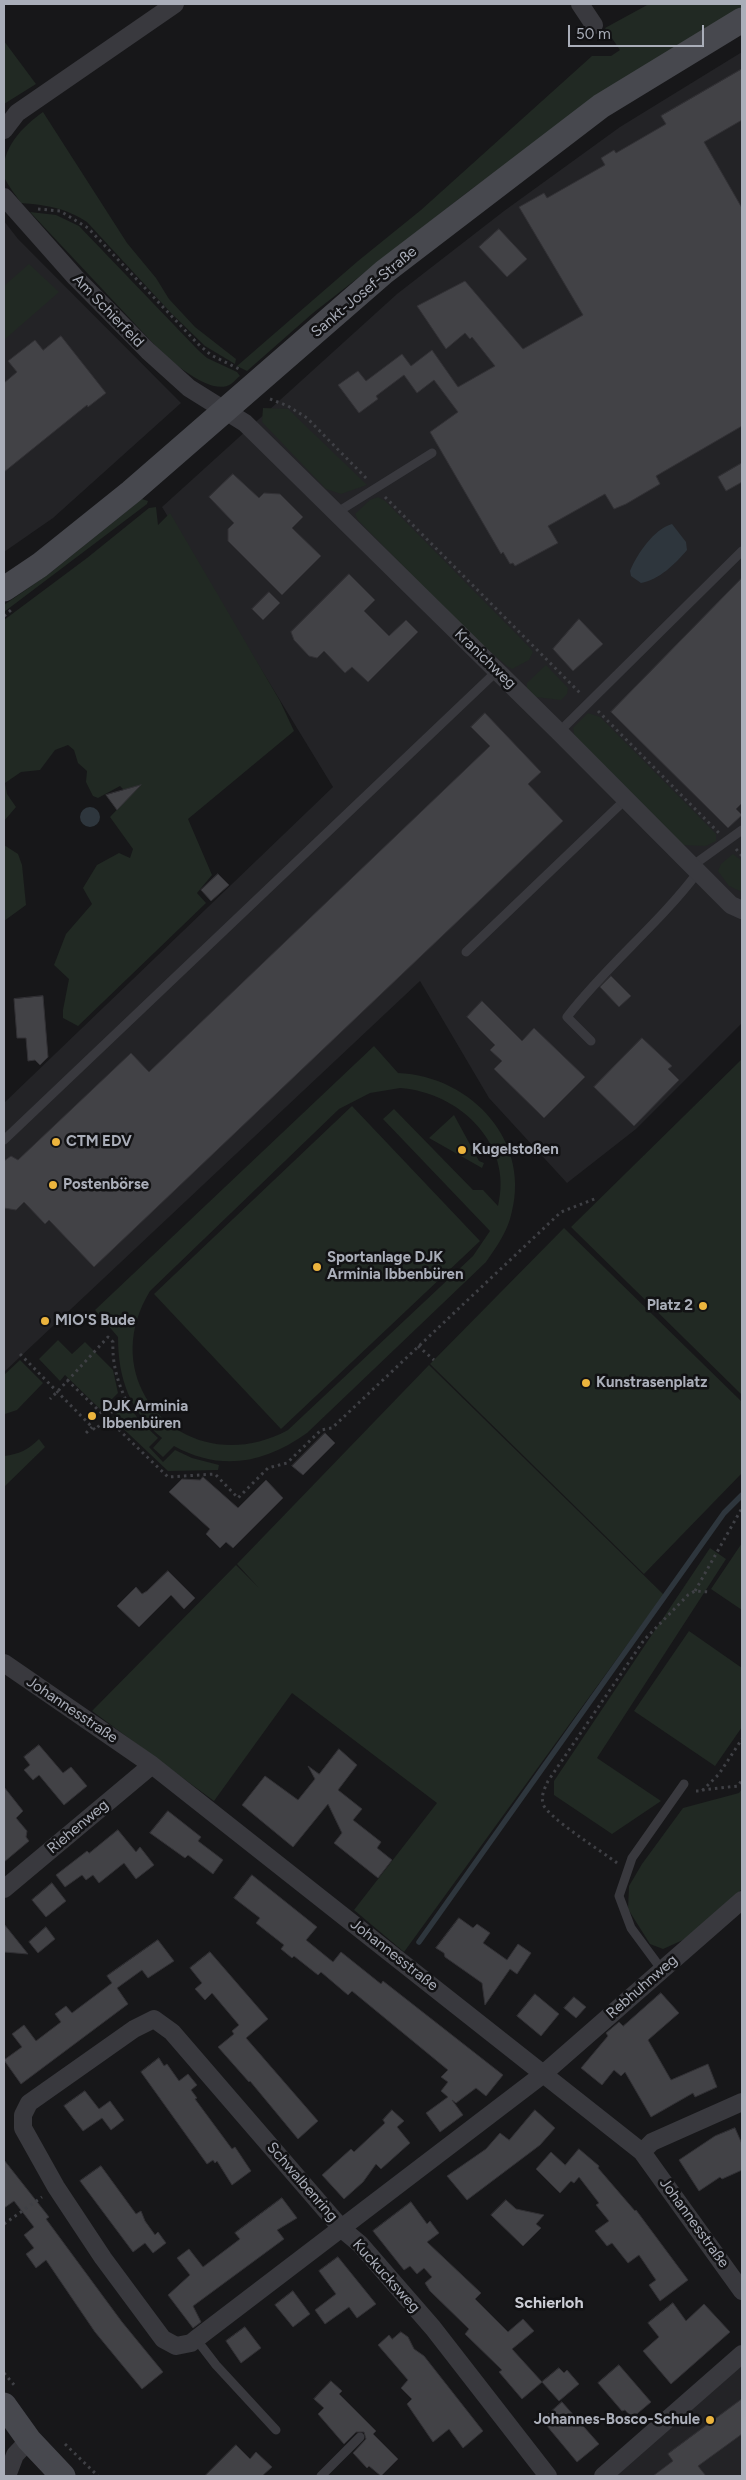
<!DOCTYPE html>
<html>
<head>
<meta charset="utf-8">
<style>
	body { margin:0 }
	#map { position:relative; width:746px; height:2480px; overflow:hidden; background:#171719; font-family:Figtree,sans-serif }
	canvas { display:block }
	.frame { position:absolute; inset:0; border:5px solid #aaaeb9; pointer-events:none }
	.scale { position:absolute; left:568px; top:25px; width:136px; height:22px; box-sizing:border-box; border:2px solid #aaaeb9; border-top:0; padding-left:6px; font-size:15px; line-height:18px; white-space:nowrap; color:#aaaeb9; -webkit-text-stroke:4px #121214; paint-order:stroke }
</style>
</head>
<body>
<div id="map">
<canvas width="746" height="2480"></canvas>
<div class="frame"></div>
<div class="scale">50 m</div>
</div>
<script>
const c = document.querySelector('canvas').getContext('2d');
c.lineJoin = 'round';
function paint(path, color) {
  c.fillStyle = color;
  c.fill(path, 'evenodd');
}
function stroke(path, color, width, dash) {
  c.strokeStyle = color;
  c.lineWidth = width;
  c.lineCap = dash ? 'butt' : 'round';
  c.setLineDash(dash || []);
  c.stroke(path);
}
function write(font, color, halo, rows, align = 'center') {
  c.font = font + ' Figtree,sans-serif';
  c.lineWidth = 5;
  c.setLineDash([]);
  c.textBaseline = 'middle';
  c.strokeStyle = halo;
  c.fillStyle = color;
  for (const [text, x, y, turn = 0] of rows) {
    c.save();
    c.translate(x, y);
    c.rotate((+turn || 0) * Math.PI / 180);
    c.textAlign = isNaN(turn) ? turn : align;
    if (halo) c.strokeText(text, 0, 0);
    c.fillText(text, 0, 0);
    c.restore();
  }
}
paint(new Path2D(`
	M742 52V1023L636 1129 567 1183 489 1098 420 981 4 1372V1103L333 787 162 507 397 294 504 211 620 127Z
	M4 221 18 239 181 403 53 518 4 552Z
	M742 2363V2476H615Z`), '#232326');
paint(new Path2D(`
	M649 4H742V14L537 142 469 191 313 313 247 371 237 366 358 261 421 210 592 56H611L620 50 605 28Z
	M4 41 36 84 4 104Z
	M43 112 127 243 156 278 169 299 195 327 236 359 235 364 205 346 171 313 87 222C66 208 46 205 21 203 16 195 8 186 4 177 0 149 23 126 43 112Z
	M30 212 56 215 79 226 198 350 207 358 237 372 240 376C237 378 234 382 231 384 213 396 179 367 165 356Z
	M29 264 59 292 4 340V286Z
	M263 408 288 409 367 485 341 494 326 489 262 422Z
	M378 497 385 501 530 648 533 652 529 660 512 669 507 666 471 635 358 520 355 514 370 500Z
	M142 499 148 501 147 504 4 612V605L50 573Z
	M156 507 158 525 170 513 280 701 294 731 188 819 212 875 197 893 206 903 78 1026 63 1018V1010L69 979 54 965 66 934 92 904 83 888 97 865 119 853 130 858 133 849 110 817 130 796 120 786 98 798 93 796 86 782 87 771 78 763 74 750 68 745 55 750 40 770 21 772 5 783 7 794 16 807 4 821V620L87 558 149 508Z
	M546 665 568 688 567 694 561 700 535 697 527 688V683Z
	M588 713 600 717 716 834V841L706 846 679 845 575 739 573 728Z
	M4 845 18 854 22 865 26 905 4 921Z
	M733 854 742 861V892L729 886 718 871 721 864Z
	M374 1046 398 1073C472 1076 534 1143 510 1219 505 1235 495 1249 486 1262L307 1433C265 1463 221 1472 174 1446L163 1457 153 1448 162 1438C130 1411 118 1379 118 1337L95 1310ZM400 1088C458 1092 514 1143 498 1206L483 1190H473L394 1109 383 1119 490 1231 473 1256 288 1430C190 1483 92 1386 150 1291L339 1109 370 1093Z
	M742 1059V1395L571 1227Z
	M352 1106 480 1241 281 1429 154 1294Z
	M454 1115 479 1161 484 1163 482 1168 429 1138Z
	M564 1228 742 1402V1473L644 1574 430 1364Z
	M58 1340 72 1354 85 1342 113 1370 118 1393 101 1410 65 1375 60 1381 39 1359Z
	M20 1360 43 1383 17 1410 5 1414 4 1426V1375Z
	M429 1365 665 1596 648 1616 404 1952 354 1910 437 1803 292 1693 214 1801 92 1711 236 1565 259 1588 237 1564Z
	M127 1403 139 1420 158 1438 149 1447 163 1462 175 1450 192 1458 219 1465 218 1470 168 1471 112 1418Z
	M39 1439 45 1447 4 1487V1456C19 1454 28 1450 39 1439Z
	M742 1543V1610L711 1589Z
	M710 1548 726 1559 597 1758 661 1801 612 1834 554 1795V1781Z
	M689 1631 742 1668V1727L715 1766 634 1711Z
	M742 1789V1889L694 1935 663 1949 650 1944 628 1909 629 1886 642 1864 683 1808 739 1793Z`), '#212923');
paint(new Path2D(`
	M672 524 686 542 687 550C675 564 659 580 641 583L631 576 630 571C637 554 654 529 672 524Z
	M80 817a10 10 0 1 1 20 0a10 10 0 1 1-20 0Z`), '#2e363d');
stroke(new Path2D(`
	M419 1942 724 1513 742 1495`), '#2e363d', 5.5);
const building = new Path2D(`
	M742 69V120L704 142 742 208V426L656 476 660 484 626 504 614 509 605 494 548 526 558 543 515 566 513 563 510 564 503 552 501 554 430 432 458 412 434 380 417 393 404 375 376 396 378 399 359 413 338 385 358 371 366 381 402 354 411 366 432 350 458 387 495 366 472 337 470 339 465 333 446 349 417 306 465 281 523 349 583 315 519 207 544 193 547 198 605 165 601 158 614 150 616 153 666 124 661 116Z
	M499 229 527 259 507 277 479 247Z
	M61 336 106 393 88 407 87 405 4 472V383L17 372 8 361 35 340 43 350Z
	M742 463V482L726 491 718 477Z
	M233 474 259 498 264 493 280 494 303 517 292 528 321 556 282 595 228 541V529L234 523 209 497Z
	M349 574 375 600 364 611 389 636 406 620 418 632 368 682 352 667 345 673 324 651 317 658 309 656 294 640 291 632Z
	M742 578V803L736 809 742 815 728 828 611 712Z
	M269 592 280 603 263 620 252 609Z
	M579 619 603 644 573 671 553 649Z
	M485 713 541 772 528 784 563 821 94 1267 49 1220 45 1224 24 1202 16 1210 4 1208V1161L11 1156 18 1160 131 1053 149 1072 490 746 471 727Z
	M141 785 117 810 106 795Z
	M218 874 229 885 211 901 201 890Z
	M611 976 631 996 619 1007 600 987Z
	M43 996 48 1057 40 1065 35 1060 28 1061 26 1038H17L14 999Z
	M482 1001 522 1041 534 1028 585 1077 544 1118 494 1069 502 1061 490 1050 495 1045 467 1017Z
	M642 1038 672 1066 668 1069 679 1080 634 1126 594 1087Z
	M325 1433 335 1443 303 1475 292 1466Z
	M203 1477 238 1508 266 1480 283 1498 233 1548 226 1542 220 1548 206 1534 210 1529 169 1492 182 1479 200 1480Z
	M168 1571 195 1598 184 1609 171 1595 139 1627 117 1606 136 1587 142 1594 147 1591Z
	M39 1745 63 1773 71 1767 87 1786 64 1805 39 1775 33 1780 24 1770 30 1765 24 1757Z
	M339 1749 357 1765 338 1790 362 1809 353 1820 381 1842 377 1848 392 1860 378 1878 334 1843 342 1833 328 1804 293 1847 242 1805 265 1776 298 1800 315 1779 308 1766 319 1774Z
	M4 1787 23 1811 16 1818 27 1831 26 1837 29 1841 4 1862Z
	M168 1811 201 1837 198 1841 223 1860 213 1874 188 1855 185 1858 150 1833Z
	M118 1830 136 1852 140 1847 154 1865 136 1879 124 1863 99 1883 93 1875 86 1880 82 1875 65 1887 56 1875 87 1851 89 1853Z
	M252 1875 317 1927 306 1940 333 1962 341 1952 381 1984 383 1981 503 2075 486 2096 476 2088 456 2103 452 2100 463 2115 440 2132 426 2113 448 2097 441 2091 448 2082 441 2077 448 2070 352 1991 348 1995 321 1972 318 1975 294 1956 292 1958 281 1949 284 1945 256 1923 260 1918 234 1898Z
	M52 1883 66 1901 46 1917 32 1900Z
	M459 1918 473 1928 477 1924 490 1933 483 1943 507 1960 518 1944 531 1953 517 1974 510 1969 485 2005 482 1983 445 1957 444 1953 436 1948Z
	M4 1924 28 1954 4 1952Z
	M46 1927 55 1939 38 1953 29 1942Z
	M158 1940 174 1961 148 1978 142 1970 117 1988 128 2004 21 2084 4 2060 22 2047 12 2034 24 2025 36 2041 61 2022 55 2014 66 2006 72 2013 112 1983 107 1976Z
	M210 1952 268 2019 246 2038 318 2121 298 2139 250 2081 249 2082 218 2047 234 2034 232 2031 239 2025 212 1993 205 2000 195 1989 202 1983 190 1968Z
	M661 1993 679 2013 648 2040 671 2080 708 2064 717 2087 695 2097 693 2093 651 2117 625 2072 621 2076 614 2070 602 2085 581 2068 608 2036 606 2033 619 2022 623 2026Z
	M535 1994 559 2014 541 2036 517 2016Z
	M574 1997 586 2007 576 2018 564 2008Z
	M159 2058 164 2066 167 2064 179 2081 188 2074 197 2085 191 2090 197 2098 195 2099 232 2149 235 2147 251 2171 232 2185 217 2161 215 2163 213 2160 207 2164 141 2072Z
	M85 2091 99 2109 110 2101 124 2120 111 2130 102 2118 83 2131 64 2106Z
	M392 2110 404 2121 397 2127 410 2143 381 2169 376 2164 363 2182 344 2199 322 2175 351 2149 354 2152 385 2123 383 2120Z
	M535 2110 555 2128 540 2145 467 2200 447 2176 486 2149 500 2133 509 2140Z
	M735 2128 742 2144V2170L722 2179 720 2177 699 2191 679 2160 715 2136Z
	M579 2149 599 2166 598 2168 635 2211 636 2210 688 2280 660 2301 649 2285 656 2280 639 2255 628 2263 612 2243 607 2246 595 2231 609 2221 596 2205 599 2203 579 2177 574 2183 571 2181 560 2193 536 2169 551 2152 565 2165Z
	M4 2160 49 2217 46 2219 122 2322 163 2372 142 2389 95 2332 46 2260 36 2268 26 2254 34 2248 24 2235 34 2227 14 2201 4 2208Z
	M101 2166 136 2214 141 2211 145 2221 155 2235 158 2232 166 2243 153 2253 145 2243 133 2252 80 2181Z
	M282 2198 297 2218 277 2230 284 2239 193 2306 201 2322 193 2328 168 2295 190 2275 177 2258 189 2249 203 2267 240 2239 235 2233Z
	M506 2200 516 2209 544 2215 536 2224 541 2228 523 2246 491 2215Z
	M411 2202 427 2224 430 2221 439 2233 427 2242 481 2293 475 2299 508 2332 523 2319 534 2331 512 2349 542 2382 522 2399 499 2372 502 2370 465 2334 469 2329 430 2291 425 2283 432 2277 424 2268 417 2274 410 2266 404 2270 373 2231Z
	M338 2257 376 2304 357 2318 349 2307 325 2324 315 2310 336 2294 319 2271Z
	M293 2291 310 2314 293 2327 275 2305Z
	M673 2303 686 2321 704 2304 730 2332 671 2384 643 2351 659 2337 648 2323Z
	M245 2327 261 2348 241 2363 226 2341Z
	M401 2332 408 2337 414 2349 424 2356 483 2431 463 2448 449 2429 433 2442 407 2404 412 2399 401 2388 408 2380 378 2345 389 2335 392 2339Z
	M619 2365 651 2402 632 2418 625 2410 622 2411 598 2383Z
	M559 2368 564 2373 567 2370 579 2384 559 2401 542 2382Z
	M331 2381 342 2391 339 2394 376 2431 373 2434 398 2459 381 2476 369 2466 367 2468 353 2453 366 2439 364 2432H356L344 2444 318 2414 324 2408 314 2399Z
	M742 2399V2434L698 2466 706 2476H653L673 2461 668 2454Z
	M562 2402 599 2444 577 2462 542 2420Z
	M236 2445 250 2459 256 2452 272 2467 262 2476H205Z`);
paint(building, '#424246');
stroke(building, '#323135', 1);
stroke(new Path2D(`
	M38 209 60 211 88 228 198 344 211 355 241 370
	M270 399 288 406 307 418 368 480
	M385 497 581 694
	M4 616 11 610
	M598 711 719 833
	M736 849 742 856
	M418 1346 434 1360
	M20 1354 92 1427 95 1430 125 1398C117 1380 112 1362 113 1342L108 1337 57 1392 50 1399
	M67 1380 168 1477 215 1474 238 1498 268 1468 287 1463 321 1430 332 1428 561 1212 597 1198
	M86 1433 92 1427
	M695 1591 742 1508
	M702 1790 738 1786 742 1780
	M696 1791H702L719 1774 742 1739
	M617 1863C603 1852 548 1818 543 1804 541 1795 544 1790 548 1781L644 1640 688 1595 695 1591 710 1592
	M4 2224 42 2197
	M4 2373 15 2386
	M65 2444 98 2476`), '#3f4045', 3, [2.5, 4]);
stroke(new Path2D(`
	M336 513 432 453
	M559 732 742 551
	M692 866 742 830
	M466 952 626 799
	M591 1041 567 1017C607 965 659 924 698 872
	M4 1140 497 671
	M662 1970 631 1928 619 1896 632 1858 684 1784
	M196 2339 216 2365 276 2430
	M321 2476 360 2437`), '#39393e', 9);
stroke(new Path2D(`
	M580 4 594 25
	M4 130 17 113 175 4
	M4 197 75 277 148 351 189 388 245 423 559 732 731 905 742 910
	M4 1663 152 1765 642 2152 742 2291
	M4 1889 152 1765
	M642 2152 652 2142 742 2102
	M7 2476 15 2455 29 2440
	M548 2476 433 2328 360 2244 342 2229 172 2032 154 2019 134 2029 29 2103 23 2115V2128L56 2187 103 2258 163 2339 176 2346 191 2343 196 2339 542 2075 742 1900
	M603 2476 742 2354`), '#39393e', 18);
stroke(new Path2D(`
	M4 589 40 565 131 492 384 272 601 106 742 20
	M4 2405 29 2440 63 2476`), '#47484e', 25);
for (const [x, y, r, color] of [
	[56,1142,5,"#ecb43d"],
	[462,1150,5,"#ecb43d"],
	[53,1185,5,"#ecb43d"],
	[317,1267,5,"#ecb43d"],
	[703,1306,5,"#ecb43d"],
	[45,1321,5,"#ecb43d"],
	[586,1383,5,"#ecb43d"],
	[92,1416,5,"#ecb43d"],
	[710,2420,5,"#ecb43d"]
]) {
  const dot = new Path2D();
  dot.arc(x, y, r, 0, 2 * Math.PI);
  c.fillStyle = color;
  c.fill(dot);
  stroke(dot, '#121214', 2);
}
write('15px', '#aaaeb9', '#121214', [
	["Sankt-Josef-Straße",364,292,-40],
	["Am Schierfeld",108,311,46],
	["Kranichweg",485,659,44],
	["Johannesstraße",72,1710,34],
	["Riehenweg",78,1827,-40],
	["Johannesstraße",394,1955,38],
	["Rebhuhnweg",642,1987,-41],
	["Schwalbenring",302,2182,49],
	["Johannesstraße",694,2223,54],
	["Kuckucksweg",386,2276,48]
]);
write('bold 15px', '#aaaeb9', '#121214', [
	["CTM EDV",66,1142],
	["Kugelstoßen",472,1150],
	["Postenbörse",63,1185],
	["Sportanlage DJK",327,1258],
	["Arminia Ibbenbüren",327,1275],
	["Platz 2",693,1306,"right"],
	["MIO'S Bude",55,1321],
	["Kunstrasenplatz",596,1383],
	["DJK Arminia",102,1407],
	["Ibbenbüren",102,1424],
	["Johannes-Bosco-Schule",700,2420,"right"]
], 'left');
write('bold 16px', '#cbcdd5', '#121214', [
	["Schierloh",549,2303]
]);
</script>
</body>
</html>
